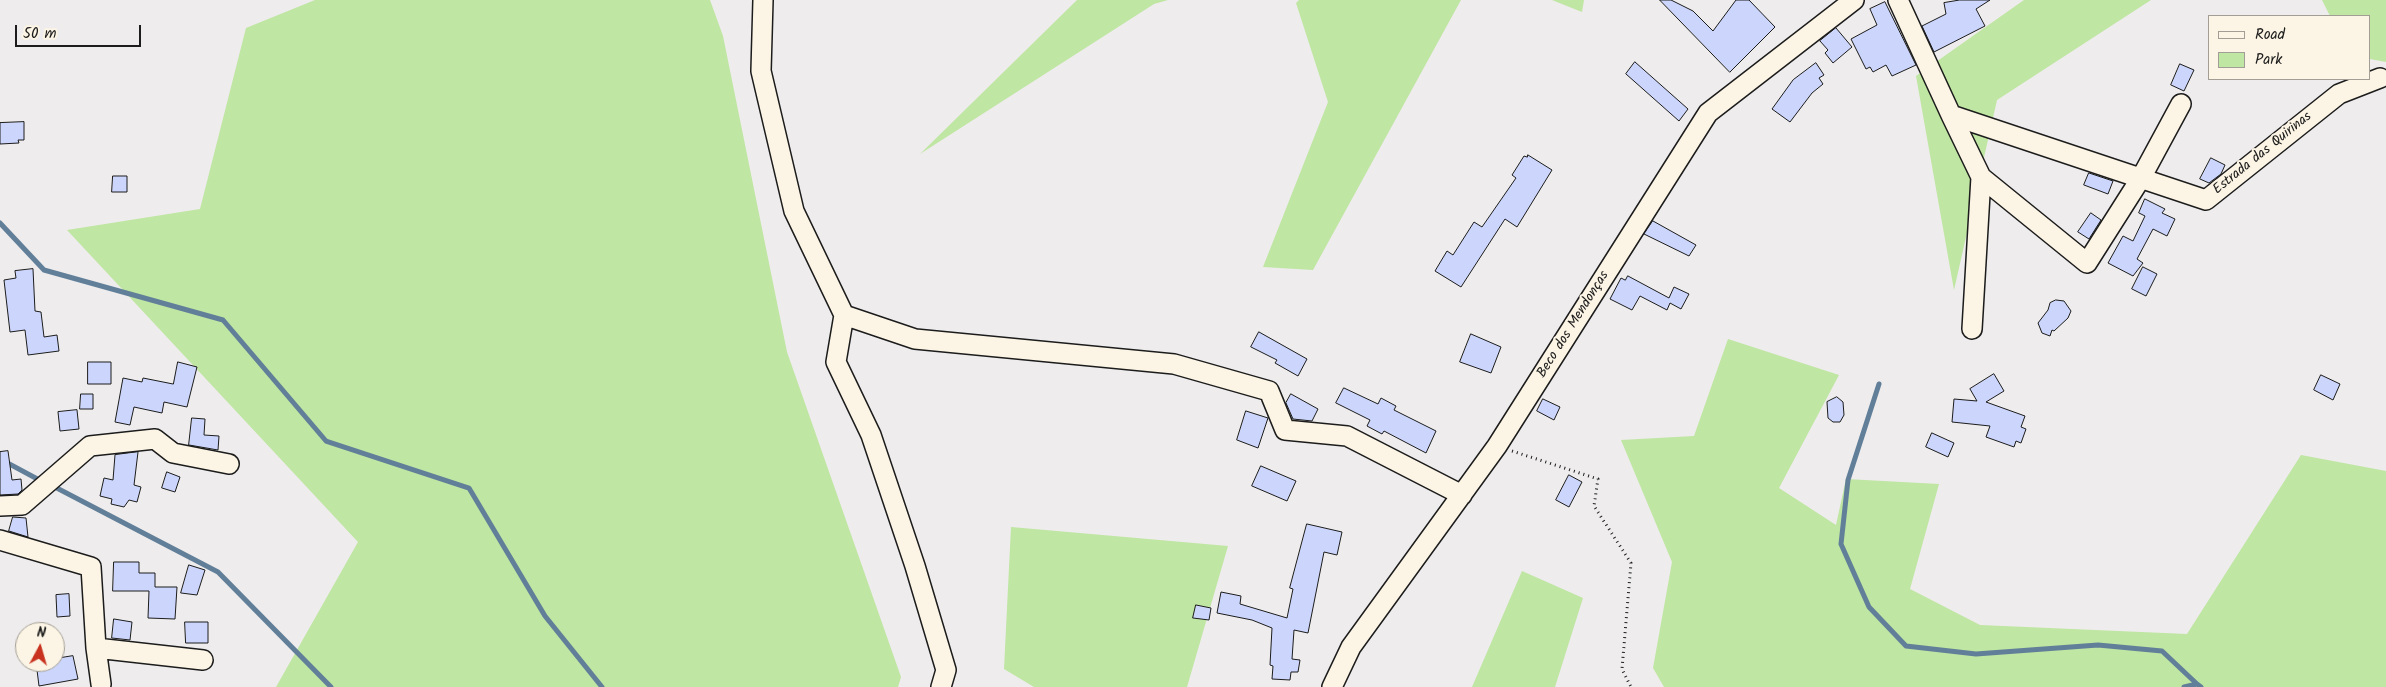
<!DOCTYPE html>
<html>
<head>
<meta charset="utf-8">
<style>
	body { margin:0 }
	#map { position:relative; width:2386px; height:687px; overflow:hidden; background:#eeecec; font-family:Kalam,sans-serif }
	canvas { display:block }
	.legend { position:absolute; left:2208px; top:15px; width:162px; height:65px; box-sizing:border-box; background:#fcf5e5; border:1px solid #a29e95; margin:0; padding:6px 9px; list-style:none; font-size:15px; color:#1c1c1c }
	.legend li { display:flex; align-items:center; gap:10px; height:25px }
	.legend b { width:25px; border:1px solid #a29e95 }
	.north { position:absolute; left:15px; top:622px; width:50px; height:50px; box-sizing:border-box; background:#fcf5e5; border:1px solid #a29e95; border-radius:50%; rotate:6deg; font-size:14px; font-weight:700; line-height:20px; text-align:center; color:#1c1c1c }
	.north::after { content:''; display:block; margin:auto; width:18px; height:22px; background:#c8321e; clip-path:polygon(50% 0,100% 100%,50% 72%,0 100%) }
	.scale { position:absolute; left:15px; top:25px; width:126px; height:22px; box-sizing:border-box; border:2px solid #1c1c1c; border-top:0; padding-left:6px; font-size:15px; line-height:18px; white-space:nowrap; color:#1c1c1c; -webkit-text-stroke:4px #fcf5e5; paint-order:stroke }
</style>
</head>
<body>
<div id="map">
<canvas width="2386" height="687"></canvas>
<ul class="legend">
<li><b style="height:6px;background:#fcf5e5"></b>Road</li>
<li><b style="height:14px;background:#bfe6a2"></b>Park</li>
</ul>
<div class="north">N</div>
<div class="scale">50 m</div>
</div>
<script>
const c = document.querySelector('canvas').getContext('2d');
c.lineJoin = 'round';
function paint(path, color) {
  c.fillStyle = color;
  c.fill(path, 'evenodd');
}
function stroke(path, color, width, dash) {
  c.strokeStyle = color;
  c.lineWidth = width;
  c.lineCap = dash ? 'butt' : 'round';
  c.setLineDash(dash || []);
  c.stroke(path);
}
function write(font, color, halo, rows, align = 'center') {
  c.font = font + ' Kalam,sans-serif';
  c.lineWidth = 4;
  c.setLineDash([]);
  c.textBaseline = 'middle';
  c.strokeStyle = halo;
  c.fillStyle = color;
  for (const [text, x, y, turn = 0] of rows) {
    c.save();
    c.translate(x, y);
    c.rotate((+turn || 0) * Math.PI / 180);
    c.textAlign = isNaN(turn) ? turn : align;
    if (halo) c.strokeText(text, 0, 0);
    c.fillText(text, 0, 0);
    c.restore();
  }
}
paint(new Path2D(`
	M315 0H710L723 36 787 352 901 677 898 687H276L358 542 67 230 200 209 246 28Z
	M1077 0H1168L1154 4 920 154Z
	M1299 0H1461L1313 270 1263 267 1328 102 1296 3Z
	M1552 0H1584L1582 12Z
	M2024 0H2151L1997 100 1954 290 1916 76Z
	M2322 0H2386V62L2370 59V16H2330Z
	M1728 339 1839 375 1779 488 1836 525 1846 479 1939 484 1910 589 1980 625 2187 634 2301 455 2386 471V687H1664L1653 668 1672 562 1621 440 1694 436Z
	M1011 527 1228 546 1187 687H1034L1004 669Z
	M1522 571 1583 598 1555 687H1472Z`), '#bfe6a2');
stroke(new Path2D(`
	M0 223 44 270 223 320 326 441 469 488 545 616 602 687
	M1879 384 1848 480 1841 544 1869 607 1906 646 1976 654 2098 645 2162 651 2197 684
	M0 459 43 482
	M51 485 218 572 331 687
	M2184 687 2197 684 2201 687`), '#627f99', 5);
const building = new Path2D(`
	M1660 0H1671L1693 11 1713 31 1736 0H1749L1775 27 1730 72Z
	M1960 0H1990L1976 9 1985 26 1934 52 1922 26 1946 14 1944 3Z
	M1885 2 1916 65 1892 76 1886 65 1873 72 1870 67 1866 69 1851 39 1877 25 1870 9Z
	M1836 28 1852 47 1833 63 1825 53 1828 50 1820 41Z
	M1635 62 1688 109 1679 121 1626 74Z
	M1816 63 1824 75 1819 78 1823 84 1812 93 1790 122 1772 109 1793 80Z
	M2180 64 2194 70 2184 91 2171 85Z
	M24 122V140H18L19 143 0 144V123Z
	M1528 155 1552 170 1517 227 1505 219 1461 287 1435 271 1447 251 1453 255 1474 222 1482 227 1516 178 1512 175 1524 156 1527 157Z
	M2211 158 2225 165 2221 174 2209 183 2200 179Z
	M2089 173 2113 181 2108 194 2084 185Z
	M113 176H127V192H112Z
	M2145 199 2165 209 2162 213 2175 219 2167 236 2153 229 2137 259 2143 263 2133 276 2108 263 2123 236 2133 241 2145 216 2139 213Z
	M2091 213 2101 220 2089 239 2078 232Z
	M1653 221 1696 245 1689 256 1644 234Z
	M2143 267 2157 274 2146 296 2132 289Z
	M33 269 35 311 41 312 44 337 57 335 59 351 28 355 25 330 10 332 4 280 16 278 15 271Z
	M1628 276 1669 298 1674 287 1689 294 1681 309 1670 303 1667 310 1640 296 1632 310 1610 299 1621 278 1625 280Z
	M2056 300 2064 301 2071 311 2068 318 2054 331 2052 330 2050 336 2042 333 2038 323 2048 310 2050 303Z
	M1259 332 1307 359 1298 376 1275 363 1277 360 1251 347Z
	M1471 334 1501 347 1491 373 1460 362Z
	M88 362H111V384H88Z
	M178 362 197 367 187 407 164 402 162 413 134 407 130 425 115 422 123 378 142 382 143 378 173 384Z
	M1994 374 2004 391 1986 402 2025 416 2021 427 2026 429 2021 443 2016 441 2014 447 1986 437 1990 426 1952 422 1954 399 1977 401 1970 389Z
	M2321 375 2340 384 2333 400 2314 390Z
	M1344 388 1378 404 1381 398 1396 406 1394 410 1436 431 1426 453 1384 431 1382 434 1367 426 1370 420 1336 403Z
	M81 394H93V409H80Z
	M1291 394 1318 409 1312 421 1293 419 1286 403Z
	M1837 397 1843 402 1844 415 1840 422H1833L1828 418 1827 402Z
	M1543 399 1560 407 1554 420 1537 411Z
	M77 410 79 429 60 431 58 412Z
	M1246 411 1268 418 1258 448 1237 440Z
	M192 418 205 419 204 435 219 436 218 450 189 445Z
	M1932 433 1954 443 1948 457 1926 447Z
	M8 451 12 480 21 479 22 490 18 494 0 495V452Z
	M138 452 134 485 141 487 137 502 129 500 124 507 111 504 112 499 100 496 104 478 113 480 115 455Z
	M1261 466 1296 481 1287 501 1252 486Z
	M167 472 180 477 175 492 162 488Z
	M1569 475 1582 482 1569 507 1556 500Z
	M13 517 26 518 28 537 9 531Z
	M1307 524 1342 532 1337 555 1324 552 1308 633 1294 630 1292 659 1300 660 1298 672H1291L1290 680 1272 679 1273 666 1270 665 1272 628 1252 620 1217 613 1221 592 1241 596 1240 604 1287 618 1293 589 1290 588Z
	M114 562H139V573H155V587H177L175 619 148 618 149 591H113Z
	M189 565 205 570 197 595 181 593Z
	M69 594 70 616 57 617 56 595Z
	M1196 605 1211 608 1209 620 1193 618Z
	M114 619 132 622 130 640 112 638Z
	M185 622H208V643H186Z
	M73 656 78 679 39 686 36 662H55V659Z`);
paint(building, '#ccd6fd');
stroke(building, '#1c1c1c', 1);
const minor = new Path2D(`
	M763 0 761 71 794 211 844 315 836 362 871 435 915 566 946 670 941 687
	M1898 0 1951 115 2206 200 2339 94 2380 78
	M1951 115 1981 177 1972 329
	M1981 177 2087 263 2141 178 2181 104
	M844 315 915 339 1174 364 1269 391 1285 430 1347 436 1462 495
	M0 506 22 505 90 446 155 439 173 453 229 464
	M0 540 91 567 96 648 203 660
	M96 648 101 684
	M1332 687 1351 647 1497 446 1708 113 1854 0`);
stroke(minor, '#1c1c1c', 22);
stroke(new Path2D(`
	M1512 451 1598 479 1594 506 1631 563 1622 669 1631 687`), '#1c1c1c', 3, [1, 4]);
stroke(minor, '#fcf5e5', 19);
write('14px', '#1c1c1c', '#fcf5e5', [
	["Estrada das Quirinas",2263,154,-39],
	["Beco dos Mendonças",1574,325,-58]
]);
</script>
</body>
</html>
